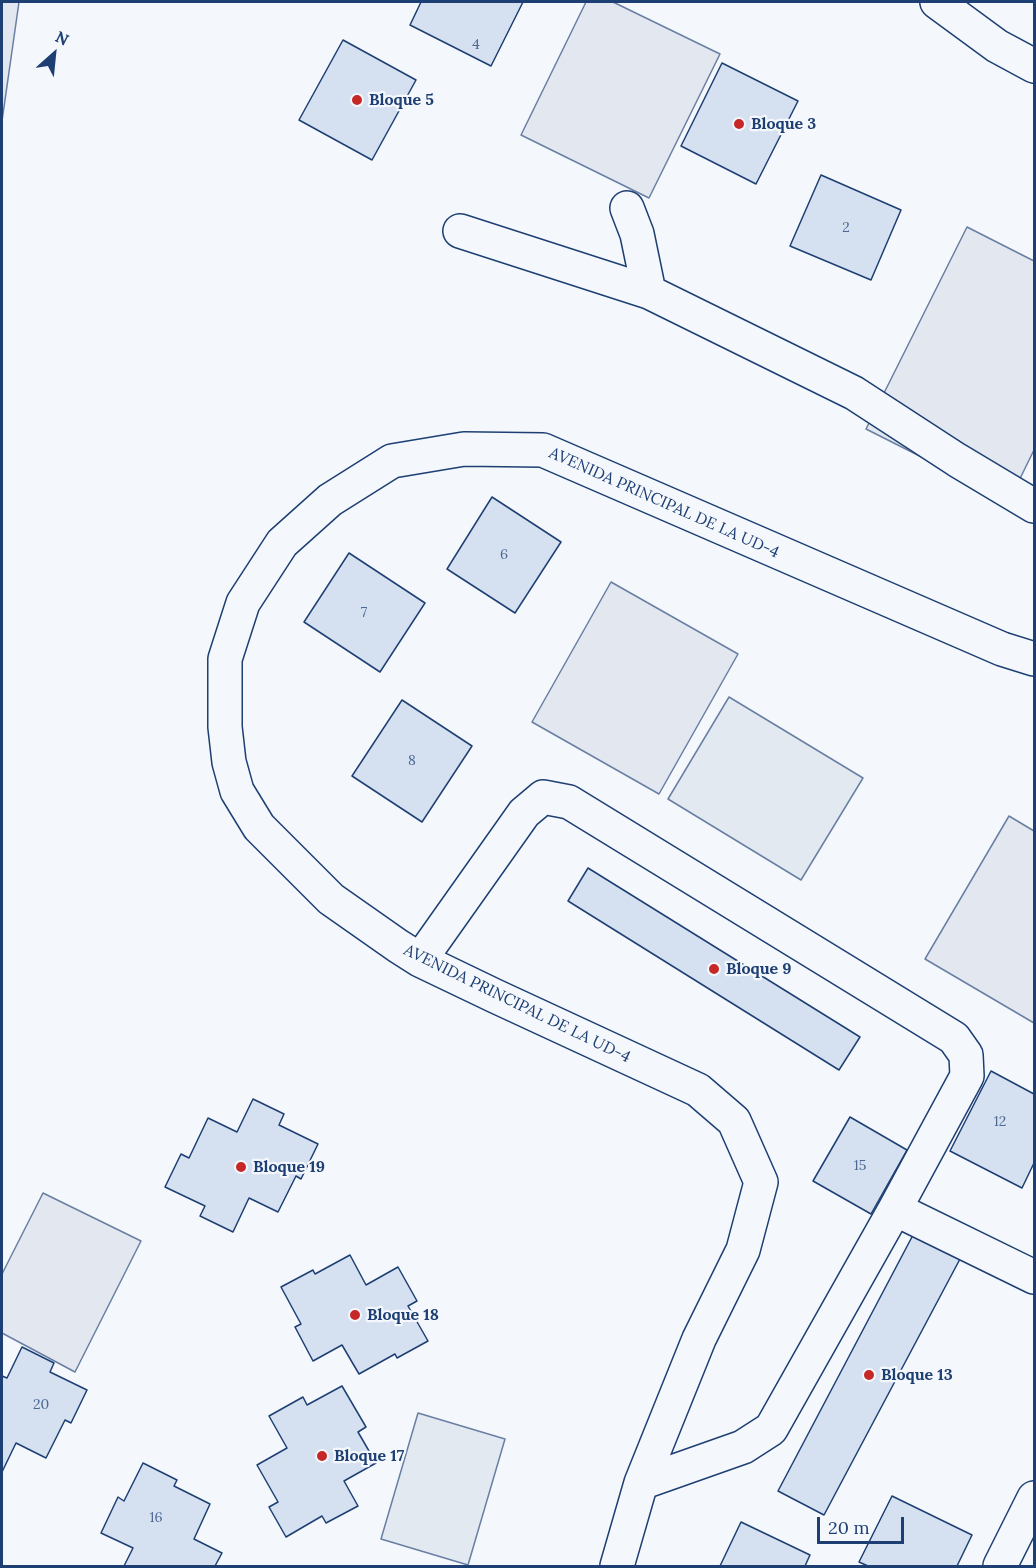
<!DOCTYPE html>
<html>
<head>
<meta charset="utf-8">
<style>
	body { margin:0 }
	#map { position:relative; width:1036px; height:1568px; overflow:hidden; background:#f4f7fb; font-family:Lora,serif }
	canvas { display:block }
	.frame { position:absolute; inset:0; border:3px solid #1d3f73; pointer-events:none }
	.north { position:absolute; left:24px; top:24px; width:60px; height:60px; -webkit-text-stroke:4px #f4f7fb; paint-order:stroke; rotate:27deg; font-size:16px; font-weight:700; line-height:24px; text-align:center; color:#1d3f73 }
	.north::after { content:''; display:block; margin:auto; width:21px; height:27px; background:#1d3f73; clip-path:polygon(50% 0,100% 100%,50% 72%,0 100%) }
	.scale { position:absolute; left:817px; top:1517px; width:87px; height:27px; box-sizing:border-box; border:3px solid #1d3f73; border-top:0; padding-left:8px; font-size:18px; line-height:21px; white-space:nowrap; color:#1d3f73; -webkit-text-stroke:4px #f4f7fb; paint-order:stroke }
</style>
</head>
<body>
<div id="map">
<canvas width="1036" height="1568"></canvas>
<div class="frame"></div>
<div class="north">N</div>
<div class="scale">20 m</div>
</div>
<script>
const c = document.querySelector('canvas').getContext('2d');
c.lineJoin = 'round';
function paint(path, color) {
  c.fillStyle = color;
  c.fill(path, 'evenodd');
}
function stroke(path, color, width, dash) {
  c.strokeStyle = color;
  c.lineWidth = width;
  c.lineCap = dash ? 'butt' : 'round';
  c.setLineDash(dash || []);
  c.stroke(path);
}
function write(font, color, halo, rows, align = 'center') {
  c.font = font + ' Lora,serif';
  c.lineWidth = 4.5;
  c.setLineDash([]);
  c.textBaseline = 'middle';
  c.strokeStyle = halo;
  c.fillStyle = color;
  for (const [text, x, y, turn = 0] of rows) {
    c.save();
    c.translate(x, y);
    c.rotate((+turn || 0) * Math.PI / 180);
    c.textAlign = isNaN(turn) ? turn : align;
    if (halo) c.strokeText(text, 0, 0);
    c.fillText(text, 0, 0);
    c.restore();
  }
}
const green = new Path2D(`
	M729 697 863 778 801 880 668 799Z
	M418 1413 505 1439 468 1565 381 1539Z`);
paint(green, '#e3e9f0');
stroke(green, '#687fa3', 1.5);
const parking = new Path2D(`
	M2 2H19L2 121Z
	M586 2H613L720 54 649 198 521 135Z
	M967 227 1034 261V450L1009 501 866 429Z
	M611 582 738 654 659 794 532 722Z
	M1009 816 1034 831V1023L925 959Z
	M43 1193 141 1241 75 1372 2 1333V1274Z`);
paint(parking, '#e3e8f0');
stroke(parking, '#687fa3', 1.5);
const building = new Path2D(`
	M421 2H523L491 66 410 25Z
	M343 40 416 80 372 160 299 120Z
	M722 63 798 101 756 184 681 146Z
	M821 175 901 210 871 280 790 246Z
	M492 497 561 542 515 613 447 569Z
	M349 553 425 603 380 672 304 622Z
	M402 700 472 746 422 822 352 776Z
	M588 868 860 1037 839 1070 568 901Z
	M991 1071 1034 1094V1163L1022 1188 950 1151Z
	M253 1099 284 1114 279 1125 318 1144 301 1179 296 1176 278 1212 249 1198 233 1232 200 1216 205 1206 165 1187 181 1154 189 1158 208 1118 237 1132Z
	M850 1117 907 1150 871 1214 813 1181Z
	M913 1235 960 1259 824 1515 778 1491Z
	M350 1255 366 1285 398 1267 417 1301 408 1306 428 1341 397 1358 395 1354 359 1374 342 1345 313 1361 295 1327 301 1324 281 1287 313 1270 315 1274Z
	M22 1347 54 1363 50 1372 87 1390 71 1423 65 1420 46 1458 16 1443 2 1472V1376L7 1378Z
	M342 1386 366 1427 358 1432 376 1463 344 1481 358 1506 326 1523 322 1516 286 1537 269 1507 278 1502 257 1465 287 1448 269 1416 303 1397 307 1405Z
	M143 1463 177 1480 174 1486 210 1504 194 1539 222 1553 215 1566H124L133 1548 101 1533 118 1497 124 1501Z
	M892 1496 972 1535 957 1566H868L859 1562Z
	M741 1522 810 1555 805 1566H720Z`);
paint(building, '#d5e0f0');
stroke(building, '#1d3f73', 1.5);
const minor = new Path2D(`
	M937 2 997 46 1034 66
	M627 208 637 234 649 292
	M460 231 649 292 854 393 957 460 1034 506
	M420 960 524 813 543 797 569 802 954 1038 966 1055 967 1076 895 1209 771 1429 743 1447 641 1483
	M895 1209 1034 1277
	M617 1566 641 1483 699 1339 743 1250 761 1182 734 1121 698 1090 495 996 420 960 398 946 331 899 259 827 237 791 229 762 225 727V659L243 603 282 543 330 500 392 461 464 449 543 450 1002 649 1034 659
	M1000 1566 1034 1498`);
stroke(minor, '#1d3f73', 36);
stroke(minor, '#f4f7fb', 33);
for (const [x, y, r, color] of [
	[357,100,6,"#c62828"],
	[739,124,6,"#c62828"],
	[714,969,6,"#c62828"],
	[241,1167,6,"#c62828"],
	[355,1315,6,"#c62828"],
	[869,1375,6,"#c62828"],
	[322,1456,6,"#c62828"]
]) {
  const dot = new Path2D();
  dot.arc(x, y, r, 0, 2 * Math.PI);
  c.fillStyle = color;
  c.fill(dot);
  stroke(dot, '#f4f7fb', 2);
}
write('14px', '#4b6792', null, [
	["4",476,45],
	["2",846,228],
	["6",504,555],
	["7",364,613],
	["8",412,761],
	["12",1000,1122],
	["15",860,1166],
	["20",41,1405],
	["16",156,1518]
]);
write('bold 16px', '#1d3f73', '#f4f7fb', [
	["Bloque 5",369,100],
	["Bloque 3",751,124],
	["Bloque 9",726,969],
	["Bloque 19",253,1167],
	["Bloque 18",367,1315],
	["Bloque 13",881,1375],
	["Bloque 17",334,1456]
], 'left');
write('16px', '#1d3f73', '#f4f7fb', [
	["AVENIDA PRINCIPAL DE LA UD-4",664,503,24],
	["AVENIDA PRINCIPAL DE LA UD-4",517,1004,26]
]);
</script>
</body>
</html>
